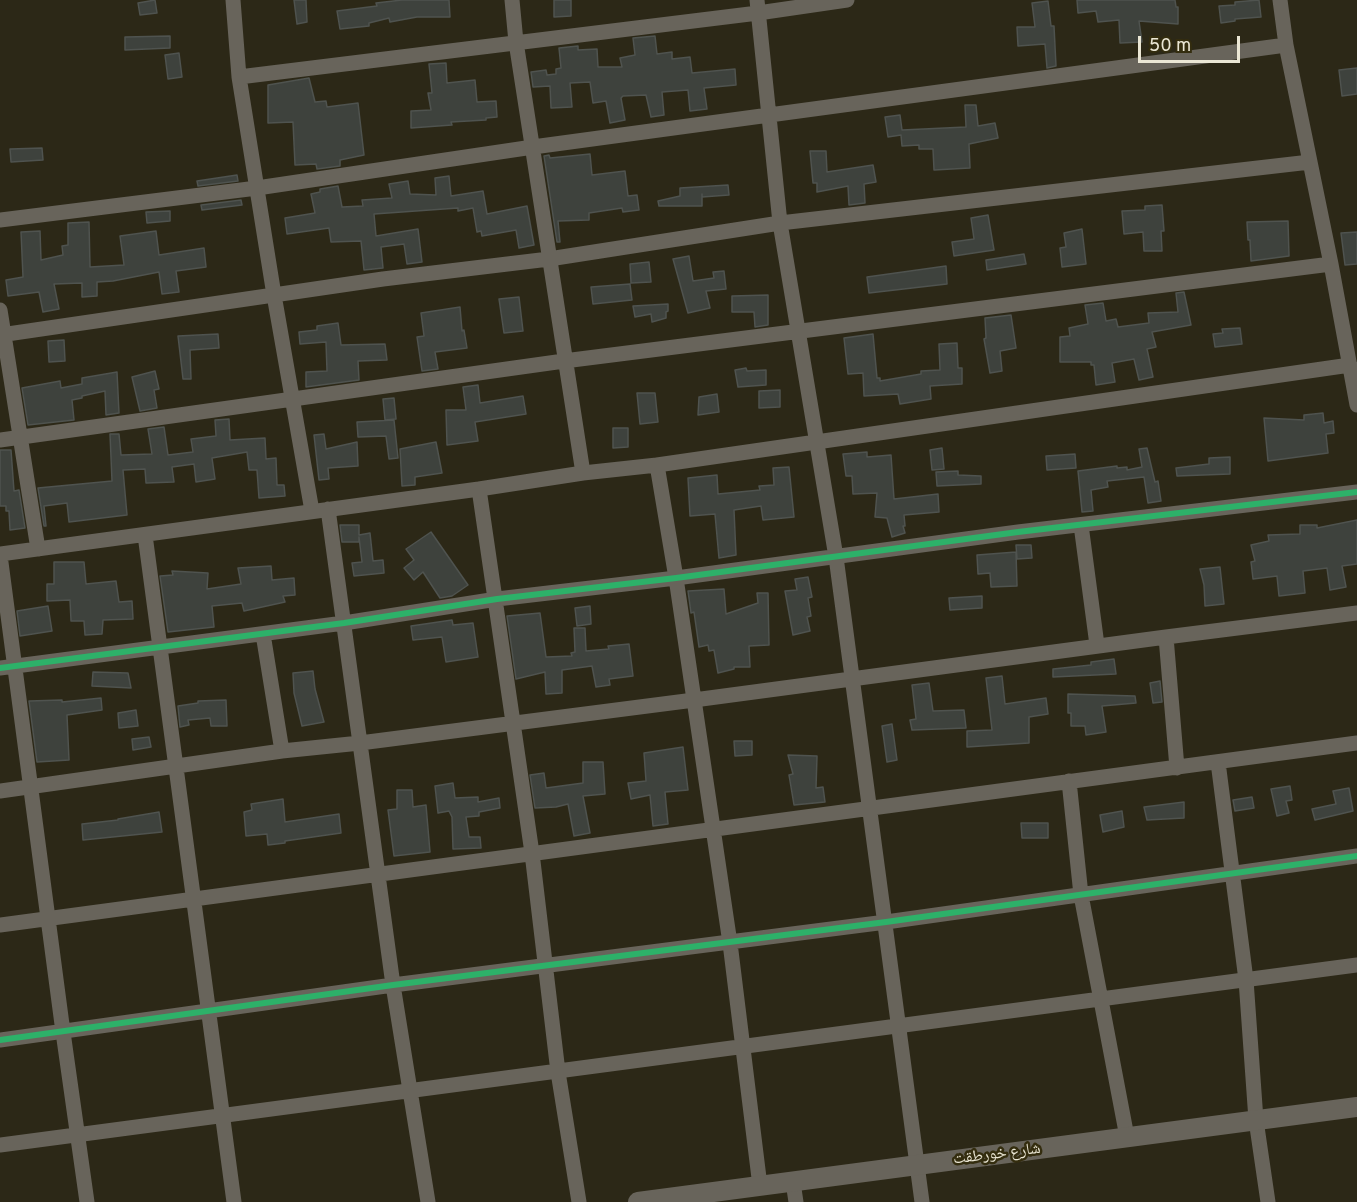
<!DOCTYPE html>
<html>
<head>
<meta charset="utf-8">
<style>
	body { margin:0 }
	#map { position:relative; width:1357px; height:1202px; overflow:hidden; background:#2c2817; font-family:Overpass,sans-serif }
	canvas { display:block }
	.scale { position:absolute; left:1138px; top:36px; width:102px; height:27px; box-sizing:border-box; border:3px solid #ebe7d5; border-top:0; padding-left:8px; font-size:18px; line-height:21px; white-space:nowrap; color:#ebe7d5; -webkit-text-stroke:4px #342d0f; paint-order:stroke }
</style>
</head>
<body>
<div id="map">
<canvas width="1357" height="1202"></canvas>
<div class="scale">50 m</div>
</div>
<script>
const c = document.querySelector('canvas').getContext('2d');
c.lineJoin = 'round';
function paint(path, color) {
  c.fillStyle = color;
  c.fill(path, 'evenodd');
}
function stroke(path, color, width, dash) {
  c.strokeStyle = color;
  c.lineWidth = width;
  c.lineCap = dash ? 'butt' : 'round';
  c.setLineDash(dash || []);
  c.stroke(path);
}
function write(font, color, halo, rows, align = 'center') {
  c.font = font + ' Overpass,"Noto Naskh Arabic",sans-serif';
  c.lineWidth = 5;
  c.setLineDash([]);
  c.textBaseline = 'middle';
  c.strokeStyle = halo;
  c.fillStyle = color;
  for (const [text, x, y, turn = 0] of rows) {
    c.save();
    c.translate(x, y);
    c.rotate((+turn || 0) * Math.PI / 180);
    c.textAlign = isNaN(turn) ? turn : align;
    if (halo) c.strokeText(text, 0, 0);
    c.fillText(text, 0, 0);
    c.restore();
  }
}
const building = new Path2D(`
	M155 0 157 13 140 15 138 3Z
	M294 0H306L307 22 297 24Z
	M402 0H449L450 17H417L390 22 389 18 369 23V26L340 29 337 11 377 6 376 3Z
	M554 0H571V16L554 17Z
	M1077 0H1175L1176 7H1178V24L1139 21 1142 42 1120 43 1119 20 1098 22 1096 11 1078 13Z
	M1259 0 1261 17 1235 19V21L1221 23 1219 6 1235 5V2Z
	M1048 1 1051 26H1054L1056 66 1047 68 1045 44 1018 46 1017 27H1035L1032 3Z
	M170 36V48L125 50V37Z
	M655 36 657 54 672 52V59L690 57 692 73 735 69 736 85 704 88 707 109 690 111 688 90 662 92 664 115 651 117 646 95 623 96 621 98 625 120 610 123 606 101 593 103 590 82 570 83 572 107 551 108 550 86 533 87 531 72 546 70 547 75 556 74V69L561 68 559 48 578 46V50L597 49 598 67H622L620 58 635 55 633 38Z
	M179 53 182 77 168 79 165 55Z
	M446 63 447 83 475 80 477 102 496 101 497 117 486 118V120L451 122 452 125 411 128V111L431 110 428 93H432L429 64Z
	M1357 68V94L1342 96 1339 70Z
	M309 78 315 102 326 101 327 107 358 103 364 155 340 160V166L317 169 316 164 295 165 293 122 268 123V85Z
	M965 105H976L978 126 995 123 998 138 969 144 970 168 934 170 933 149H919V145L902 146 901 135 888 137 885 117 900 115 902 130 966 127Z
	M42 148 43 160 11 162 10 149Z
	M810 151H826L827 172 873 165 876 182 864 184 865 203 849 205 848 186 817 192V183H813Z
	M590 154 592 175 625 171 628 196 637 195 639 210 623 212 622 208 589 213V220L558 221 560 242H557L544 156 549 155 550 158Z
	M237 175 238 181 198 186 197 181Z
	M449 176 451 196 483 191 487 214 527 206 534 245 519 248 516 230 482 236 481 231 477 232 473 208 458 211V208L374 214 376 236 418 229 422 262 407 264 404 244 381 247 383 268 364 270 361 241 331 242 329 228 287 234 285 218 315 213 311 194 320 192V189L338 186 342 207 363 206 362 200 392 198 389 184 408 181 410 194 436 195 435 178Z
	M728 185 729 195 702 197V194V206H659L658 201 680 196V188Z
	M241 200 242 205 202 210 201 205Z
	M1162 205 1164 231H1161L1162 251H1144L1143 232 1124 234 1122 211 1145 210V206Z
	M170 211V221L147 223 146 212Z
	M988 215 994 250 954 256 952 242 974 239 971 218Z
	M1288 221 1289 256 1251 261 1250 240H1248L1247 222Z
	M89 222 90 267 124 265 120 236 156 231 159 255 204 248 206 267 176 271 179 292 162 294 159 272 113 281 97 282V296L82 297V283L54 284 59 309 43 312 39 292 8 296 6 280 23 277 21 232 40 231 41 260 63 255 62 246 68 245V223Z
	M1082 229 1086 264 1062 267 1060 248 1066 247 1064 233Z
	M1357 232V264L1345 265 1341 233Z
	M1024 254 1026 264 987 270 986 260Z
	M689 256 693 281 714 278 713 272 724 271 726 289 706 291 710 308 688 313 673 259Z
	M649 262 651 282 631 283 630 264Z
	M946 266 947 284 869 293 867 277Z
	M630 284 632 300 593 304 591 287Z
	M1184 292 1191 325 1152 332 1156 347 1147 349 1153 377 1139 380 1134 359 1112 363 1115 382 1096 385 1094 365H1091V362H1060V337L1070 336 1069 328 1088 324 1085 305 1103 303 1106 321 1116 319 1118 327 1149 323 1148 313 1178 312 1176 293Z
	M768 295V325L755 327 754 312H732V296Z
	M519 297 523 331 504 333 499 299Z
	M668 304V311L666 312V318L652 322 651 314 635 317 633 306Z
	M460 307 462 331 464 330 467 348 435 352 438 369 422 371 417 337 424 336 421 313Z
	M1011 315 1016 348 1000 351 1002 371 990 373 984 339 986 338 985 318Z
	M338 323 341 345 385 344 387 360 358 361 359 380 306 387V372L327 371 326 342 300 344 299 332 317 330V326Z
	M1240 328 1242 344 1215 347 1213 334 1223 333 1222 329Z
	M218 334 219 348 190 350 191 379H183L178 336Z
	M873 334 877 378H880V381L921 374V371L940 370 939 344 957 343 958 368H962V384L930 386 931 399 900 404 898 394 864 396 863 373 848 374 844 338Z
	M64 340 65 361 49 362 48 341Z
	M746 368 747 371 766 370V385L738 387 735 370Z
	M155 371 159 389 154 390 157 408 140 411 132 377Z
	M117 372 119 413 106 415 105 391 82 396V398L72 400 74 420 28 425 22 388 60 381 61 388 82 384V378Z
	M478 385 480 403 523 396 526 414 475 422 478 441 447 445 446 410H466L463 387Z
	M780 390V407L759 408V391Z
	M637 393H655L658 422 640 424Z
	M717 394 719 412 698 415 699 397Z
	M394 398 396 419 385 420 383 399Z
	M1323 413 1324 423 1333 421 1334 433 1326 434 1328 453 1268 461 1264 418 1304 420V415Z
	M229 419 230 440 265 438 266 459 276 458 277 485H284L285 496 259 498 257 470H249L247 452 212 458 215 479 196 482 194 464 172 467 174 482 146 483 145 469 123 470 127 515 69 522 67 503 44 506 46 526H44L38 488 112 481 110 434H119L121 455 152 454 148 429 164 427 168 455 193 452 191 439 216 436 215 420Z
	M394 420 398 458 389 459 386 436 358 437 357 422Z
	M613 428H628V447L613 448Z
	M324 434 326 449 357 442 358 466 328 468 329 479 319 480 314 435Z
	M436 442 442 473 415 477V485L402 486 400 449Z
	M942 448 944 469 932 470 930 450Z
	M1147 448 1155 482 1158 481 1161 501 1148 503 1144 477 1107 481 1108 487 1091 490 1093 511 1082 512 1078 471 1117 466V468L1127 467V470L1142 467 1139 449Z
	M0 450H11L14 491 19 490 25 528 10 530 9 511H6V506H0Z
	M867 452V457L891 455 894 499 938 494 939 512 904 515 905 526H903L905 533 892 537 887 518 875 517 877 493 853 494 852 476H846L843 454Z
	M1075 454 1076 468 1047 470 1046 456Z
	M1230 457V474L1177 476 1176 468 1209 464V458Z
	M789 467 794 517 763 520 761 506 734 510 736 555 719 558 715 514 690 516 688 478 717 475 718 494 760 490 759 486 774 485 773 468Z
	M958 471V475L981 476V484L937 486 936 472Z
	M1357 520V564L1342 566 1346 587 1330 590 1327 568 1303 571 1305 593 1279 596 1277 576 1253 579 1251 562 1255 561 1251 545 1269 541 1268 535 1300 534V525H1317V528Z
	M340 525H359V535L370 533 373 561 383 560 384 573 354 576 352 563 362 562 359 537V542H342Z
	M431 532 468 585 452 596 440 598 423 572 414 580 404 568 414 560 406 549Z
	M1016 545H1031L1032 558 1017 559Z
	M1016 552 1017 586 991 587 990 573 978 574 977 555Z
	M54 562H84L86 584 116 581 119 602 132 601 133 619 103 620 102 634 85 635 84 621H71L70 600 47 601V584H54Z
	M271 566 272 580 294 578 295 595 283 596 285 602 244 611 242 603 212 606 214 627 168 632 160 576 173 575 172 571 208 573 207 589 241 584 238 568Z
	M1220 567 1224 604 1205 606 1204 585 1200 569Z
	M808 577 812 597 808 598 811 616 807 617 810 631 793 635 785 591 797 590 795 579Z
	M724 589 726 614 758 603 757 593H768L769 645 749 646 750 667H734V669L718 673 714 650 709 651 708 645 699 647 694 612 691 613 688 591Z
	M982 596V608L950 610 949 598Z
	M48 606 52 631 20 636 17 611Z
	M590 606 591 624 577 626 575 608Z
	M540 613 546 657 572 656 571 653 575 652 574 628H585L586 651 609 649 608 646 629 644 633 676 609 679 610 685 596 687 592 666 562 670V693L546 694 545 672 516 679 507 616Z
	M452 620 453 625 473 623 478 657 446 662 442 637 413 640 411 626Z
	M1114 659 1116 674 1053 677V669L1091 665V662Z
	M313 671 315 689 324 722 302 726 294 693 293 673Z
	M93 672 128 673 131 688 92 686Z
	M1002 676 1005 704 1046 698 1048 714 1029 717V743L967 747V731L992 730 986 678Z
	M1160 681 1162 702 1153 703 1150 683Z
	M929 683 933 711 964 710 966 728 912 730 910 720 916 719 912 685Z
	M1068 694 1135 696 1136 703 1102 706 1106 732 1086 735 1085 726H1071V713H1068Z
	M101 698 102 710 67 715 69 760 37 762 29 701 62 700V702Z
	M226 700 227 726H211L210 718 188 720 189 725 180 727 178 706 198 703V701Z
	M136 710 138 726 119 728 118 713Z
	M892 724 897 760 887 762 882 726Z
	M149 737 151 747 133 750 132 739Z
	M734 741H752V755L735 756Z
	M683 747 688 790 665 792 668 824 653 826 650 795 631 799 628 783 646 781 644 753Z
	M788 755 817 756 816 788 823 787 825 802 794 805 789 775 793 774Z
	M583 762H603L605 794 583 796 590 833 574 836 568 804 556 807 535 808 530 775 544 773 546 788 583 783Z
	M453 783 455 798 478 797V802L499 798 500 808 479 812V816L466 817 469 837H480L481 848 453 849 452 817 449 811 438 813 435 786Z
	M1290 786 1292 800 1286 801 1289 813 1277 816 1271 789Z
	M1349 788 1353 811 1315 820 1312 809 1336 804 1333 791Z
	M397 790H412L413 807 426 805 430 852 394 856 388 810 397 809Z
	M1252 797 1254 808 1235 811 1233 800Z
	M283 799 285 822 339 814 341 833 285 841V843L268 845 267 834 246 836 244 812 252 810 251 804Z
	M1184 802V818L1147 820 1144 807Z
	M1122 811 1124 827 1103 832 1100 815Z
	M159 812 162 832 83 840 82 824 118 820V819Z
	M1021 823H1048V838H1022Z`);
paint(building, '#3e423d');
stroke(building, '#4f534f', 1.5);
stroke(new Path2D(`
	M233 0 239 77 274 295 312 511
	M512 0 516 42 583 473
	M757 0 780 223 836 557 922 1202
	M1280 0 1286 45 1331 264 1357 405
	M239 77 758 13 847 0
	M0 220 257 188 533 147 1286 45
	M0 310 38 549
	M0 335 383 279 549 259 780 223 1310 162
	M0 440 564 361 1331 264
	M657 465 676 578 730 943 760 1186
	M479 489 532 853 558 1072 579 1202
	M328 509 393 985 428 1202
	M1081 525 1097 645
	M145 535 234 1202
	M0 554 479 489 583 473 657 465 1350 365
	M0 555 63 1032 87 1202
	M263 634 282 751
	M1166 637 1357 613
	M0 668 344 623 497 599 676 578 1018 532 1357 492
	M1218 762 1246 980 1256 1120 1268 1202
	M1069 781 1081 895 1127 1137
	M0 791 282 751 360 743 694 700 1166 637 1177 768
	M0 925 1357 743
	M0 1040 393 985 886 922 1357 856
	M0 1145 1357 965
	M793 1182 796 1202`), '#68645b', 15);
stroke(new Path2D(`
	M638 1202 1357 1107`), '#68645b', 20);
stroke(new Path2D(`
	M0 668 344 623 497 599 676 578 1018 532 1357 492
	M0 1040 393 985 886 922 1357 856`), '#2db169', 6);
write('16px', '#ebe7d5', '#342d0f', [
	["شارع خورطقت",997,1155,-7]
]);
</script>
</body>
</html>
